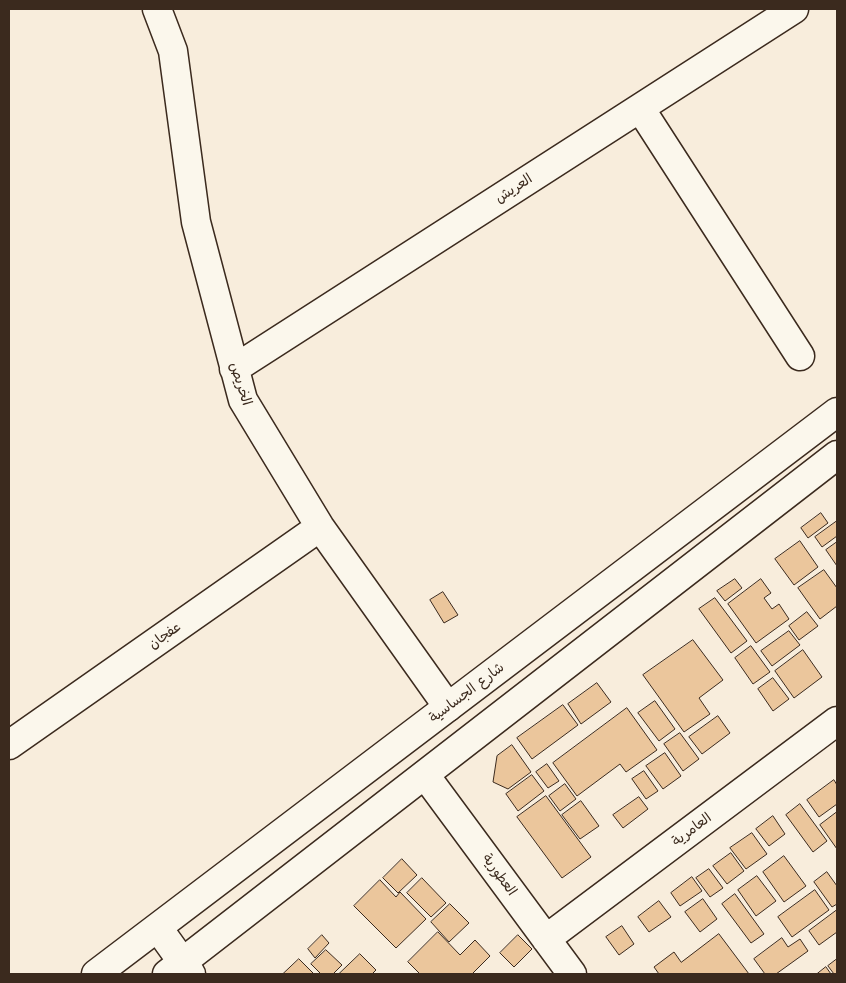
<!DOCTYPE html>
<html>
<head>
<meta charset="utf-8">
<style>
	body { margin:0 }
	#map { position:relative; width:846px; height:983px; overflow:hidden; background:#f8eddc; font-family:"Shantell Sans",sans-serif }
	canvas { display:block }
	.frame { position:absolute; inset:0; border:10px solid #3b2a1e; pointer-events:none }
</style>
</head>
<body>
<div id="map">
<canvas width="846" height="983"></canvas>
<div class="frame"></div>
</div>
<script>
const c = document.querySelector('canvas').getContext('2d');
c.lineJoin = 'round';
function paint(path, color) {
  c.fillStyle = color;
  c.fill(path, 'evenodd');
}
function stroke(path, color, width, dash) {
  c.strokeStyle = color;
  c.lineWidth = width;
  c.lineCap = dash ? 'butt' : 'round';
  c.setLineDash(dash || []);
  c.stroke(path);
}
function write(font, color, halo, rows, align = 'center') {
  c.font = font + ' "Shantell Sans","Playpen Sans Arabic",sans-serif';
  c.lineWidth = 5;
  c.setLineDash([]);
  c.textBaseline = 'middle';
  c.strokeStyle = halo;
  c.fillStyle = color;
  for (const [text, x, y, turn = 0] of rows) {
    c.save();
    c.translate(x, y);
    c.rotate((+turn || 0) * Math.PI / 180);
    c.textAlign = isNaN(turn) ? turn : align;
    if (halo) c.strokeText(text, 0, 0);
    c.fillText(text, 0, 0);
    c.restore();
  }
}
const building = new Path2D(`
	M821 513 828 523 808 538 801 528Z
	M837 521V536L822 547 815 537Z
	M800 541 818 567 794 585 775 559Z
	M837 542V566L826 550Z
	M824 570 837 588V606L820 619 798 588Z
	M735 579 742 588 725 601 717 591Z
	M761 579 771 593 764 598 772 609 779 604 789 619 756 643 728 604Z
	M443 592 458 615 444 623 430 600Z
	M715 598 747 641 731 653 699 609Z
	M807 612 818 626 799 640 789 626Z
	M789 631 800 645 772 666 761 651Z
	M693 640 723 680 699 698 710 714 684 732 643 675Z
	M751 646 770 672 753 684 735 658Z
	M803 650 822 677 794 698 775 671Z
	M773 678 789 699 773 711 758 689Z
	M597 683 611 702 581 724 568 704Z
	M655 701 675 729 659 741 638 713Z
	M563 705 578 725 532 759 517 738Z
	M627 708 657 750 626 772 620 764 577 796 553 763Z
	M718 716 730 733 702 754 689 737Z
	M680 733 699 759 683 771 664 744Z
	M512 745 531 772 508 789 493 782 497 756Z
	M665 753 681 776 663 789 646 766Z
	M547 764 559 781 548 788 536 772Z
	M644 771 658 791 646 799 632 779Z
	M532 775 544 791 518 811 506 794Z
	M834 780 837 785V804L819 817 807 800Z
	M565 784 576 799 560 811 549 796Z
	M546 796 591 857 562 878 517 817Z
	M639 797 648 809 623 828 613 815Z
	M581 801 599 826 580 839 562 815Z
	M800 804 827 841 813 852 786 815Z
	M837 812V849L820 825Z
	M773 816 785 834 769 846 756 829Z
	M752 833 767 854 746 869 730 848Z
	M731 853 744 871 727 884 713 866Z
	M784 856 806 886 784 902 763 872Z
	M402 859 417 875 398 893 383 878Z
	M709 869 723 888 710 897 696 878Z
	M827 872 837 886V904L832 907 814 882Z
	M757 876 776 901 756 916 738 890Z
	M692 877 702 891 680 906 671 893Z
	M422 878 446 903 431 917 407 893Z
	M380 880 396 897 400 892 426 919 396 948 354 906Z
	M815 890 829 910 792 937 778 917Z
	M735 894 764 934 751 943 722 904Z
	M703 899 717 919 700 932 685 912Z
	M659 901 671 917 649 932 638 917Z
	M450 904 469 923 449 942 431 922Z
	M837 910V932L819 945 809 931Z
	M622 926 634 944 619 955 606 937Z
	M438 932 460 955 475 940 490 956 472 974H420L408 962Z
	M719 934 749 974H659L654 967 674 952 681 962Z
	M322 935 329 943 315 958 308 949Z
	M518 935 532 949 514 967 500 953Z
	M782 938 788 947 800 939 808 951 776 974H765L754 959Z
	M326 950 342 965 333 974H321L311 964Z
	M360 954 376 970 372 974H339Z
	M299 959 314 974H283Z
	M837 959V974H834L828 966Z
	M826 967 831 974H817Z`);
paint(building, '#ebc69c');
stroke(building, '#3b2a1e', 1);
const minor = new Path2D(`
	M157 9 173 51 196 222 243 400 320 527 448 707
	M640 108 800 356
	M234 369 794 9
	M9 745 320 527
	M425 775 572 974
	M158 928 191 974
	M546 939 837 721`);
const tertiary = new Path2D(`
	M96 974 837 412
	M167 974 837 455`);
stroke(minor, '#3b2a1e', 31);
stroke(tertiary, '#3b2a1e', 31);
stroke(minor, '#fbf7ec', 28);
stroke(tertiary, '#fbf7ec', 28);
write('14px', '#3b2a1e', '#fbf7ec', [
	["العريش",514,189,-33],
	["الخريص",240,384,72],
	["عفجان",165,636,-35],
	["شارع الجساسية",467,693,-37],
	["العامرية",692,830,-37],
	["العطورية",499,875,54]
]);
</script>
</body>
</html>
